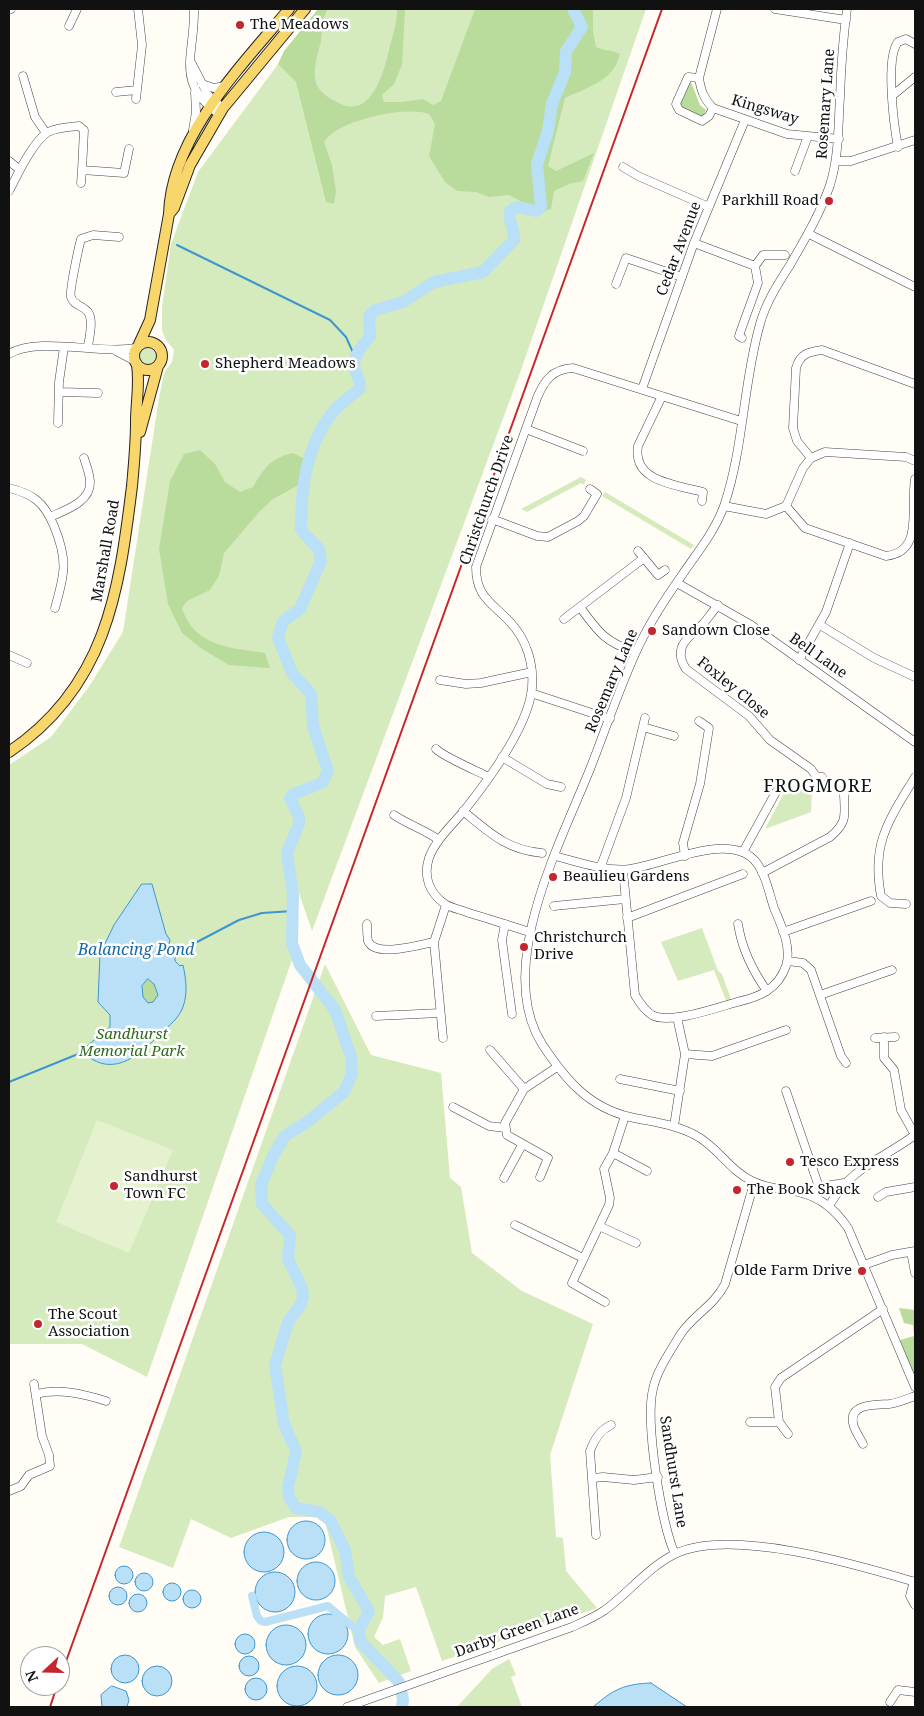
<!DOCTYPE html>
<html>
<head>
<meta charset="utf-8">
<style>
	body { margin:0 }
	#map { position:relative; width:924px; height:1716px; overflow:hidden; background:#fffdf5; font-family:"Noto Serif",serif }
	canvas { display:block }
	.frame { position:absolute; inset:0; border:10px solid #111; pointer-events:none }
	.north { position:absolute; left:20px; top:1646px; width:50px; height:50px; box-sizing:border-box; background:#fff; border:1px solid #a0a0a0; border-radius:50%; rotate:249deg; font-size:14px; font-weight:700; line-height:20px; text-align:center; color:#111 }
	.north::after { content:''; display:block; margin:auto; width:18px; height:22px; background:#c4262e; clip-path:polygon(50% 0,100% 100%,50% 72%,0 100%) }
</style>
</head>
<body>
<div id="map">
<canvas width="924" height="1716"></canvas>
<div class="frame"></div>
<div class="north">N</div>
</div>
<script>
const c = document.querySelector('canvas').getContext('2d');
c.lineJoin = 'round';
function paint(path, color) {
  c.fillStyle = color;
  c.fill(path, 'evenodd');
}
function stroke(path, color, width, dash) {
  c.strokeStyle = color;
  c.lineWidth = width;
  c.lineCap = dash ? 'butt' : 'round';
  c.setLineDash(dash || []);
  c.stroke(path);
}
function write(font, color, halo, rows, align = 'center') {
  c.font = font + ' "Noto Serif",serif';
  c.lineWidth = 5;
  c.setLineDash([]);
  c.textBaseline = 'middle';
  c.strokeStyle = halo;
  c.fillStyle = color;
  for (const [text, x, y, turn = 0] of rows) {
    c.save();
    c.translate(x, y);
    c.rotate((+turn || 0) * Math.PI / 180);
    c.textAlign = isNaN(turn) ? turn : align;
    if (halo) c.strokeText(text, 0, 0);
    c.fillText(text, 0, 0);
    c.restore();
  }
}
paint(new Path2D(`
	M319 9H646L520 373 312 931 298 890 289 942 295 951 147 1377 82 1344H9V765L51 737 88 688 123 632 159 398 164 373 172 362 174 350 166 340 162 330V307L171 244 198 172Z
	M138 357a9 9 0 1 1 18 0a9 9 0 1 1-18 0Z
	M581 477 586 480 584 485 581 483 527 512 521 509Z
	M605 492 694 545 691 549 602 496Z
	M812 790 811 812 765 829 785 791Z
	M702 928 718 971 722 974 732 1002 727 1003 714 970 678 981 661 942Z
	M325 964 371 1055 441 1073 450 1178 461 1187 472 1253 522 1291 593 1324 550 1455 556 1537 563 1538 566 1571 597 1608 442 1661 416 1587 385 1596 383 1617 374 1637 383 1645 400 1639 411 1671 379 1683 355 1647 324 1517H289L231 1538 191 1519 173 1568 119 1547Z
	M509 1659 516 1675 511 1677 522 1707H457L492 1669Z`), '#d5ebbd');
paint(new Path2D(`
	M318 9H328C321 20 323 29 321 41 318 54 312 70 316 83 319 91 327 97 335 101 368 122 382 79 388 54 391 40 398 22 397 9H405L402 65 394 84 382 95 384 102H402L423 99 433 105 441 101 475 9H593V31L596 47C604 51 612 50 620 54 614 81 588 87 565 98L548 166 556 171 594 153 583 181 569 184 554 191 551 209 541 212 509 195 489 197 476 192 457 191 445 182 429 156 435 124 429 114C406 105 335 121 324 142L332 165 336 192 334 204 326 202 296 82 278 64 284 51Z
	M691 82 700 105 706 110 703 118 682 110 679 105 688 83Z
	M200 450 215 464 225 482 240 492 253 487C264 468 271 458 293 453L303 458 315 451 306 481 273 499 260 511 224 553 219 576 210 590 187 601 182 608C194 647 232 648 265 653L270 668 229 665 202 649 182 633 168 604 159 549 170 481 184 454Z
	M148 979 154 984 158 995 153 1002 148 1003 143 997 142 986Z
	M899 1308 915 1310V1379L900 1340 914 1336 913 1325 904 1323Z`), '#b9dc9c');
paint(new Path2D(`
	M97 1120 173 1150 129 1253 56 1222Z`), '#e6f2cf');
const water = new Path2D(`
	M142 884H152L166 934 170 940 168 949 171 951 178 950 179 954 175 958V961L180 966 183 965C186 979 188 993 183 1007 179 1018 169 1026 161 1033 140 1055 112 1080 83 1052L87 1046 110 1027V1015L98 1002 100 954 114 925ZM148 979 154 984 158 995 153 1002 148 1003 143 997 142 986Z
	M287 1540a19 19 0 1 1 38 0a19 19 0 1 1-38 0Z
	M244 1552a20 20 0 1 1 40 0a20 20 0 1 1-40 0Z
	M297 1581a19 19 0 1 1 38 0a19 19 0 1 1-38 0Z
	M115 1575a9 9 0 1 1 18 0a9 9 0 1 1-18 0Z
	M255 1592a20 20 0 1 1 40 0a20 20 0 1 1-40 0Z
	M135 1582a9 9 0 1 1 18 0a9 9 0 1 1-18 0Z
	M163 1592a9 9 0 1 1 18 0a9 9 0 1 1-18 0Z
	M109 1596a9 9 0 1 1 18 0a9 9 0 1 1-18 0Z
	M183 1599a9 9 0 1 1 18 0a9 9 0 1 1-18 0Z
	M129 1603a9 9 0 1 1 18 0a9 9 0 1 1-18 0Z
	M308 1634a20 20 0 1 1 40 0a20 20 0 1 1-40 0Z
	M266 1645a20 20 0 1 1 40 0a20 20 0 1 1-40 0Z
	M235 1644a10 10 0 1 1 20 0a10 10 0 1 1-20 0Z
	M111 1669a14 14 0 1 1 28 0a14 14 0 1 1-28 0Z
	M318 1675a20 20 0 1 1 40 0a20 20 0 1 1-40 0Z
	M239 1666a10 10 0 1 1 20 0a10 10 0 1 1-20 0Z
	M142 1681a15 15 0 1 1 30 0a15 15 0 1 1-30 0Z
	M277 1686a20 20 0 1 1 40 0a20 20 0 1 1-40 0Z
	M245 1689a11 11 0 1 1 22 0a11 11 0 1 1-22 0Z
	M651 1683 687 1707H593C613 1690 623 1684 651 1683Z
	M112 1686 126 1691 129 1700 127 1707H102L101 1695Z`);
paint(water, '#b9e0f7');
stroke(water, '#3f96cf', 1);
stroke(new Path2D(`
	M177 245 330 320 346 337 355 357
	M176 953 239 920 262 913 293 911
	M9 1082 83 1052`), '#3f96cf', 2);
stroke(new Path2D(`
	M252 1596 257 1616 261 1621 265 1622 328 1606 359 1632`), '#b9e0f7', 8);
stroke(new Path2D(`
	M402 1707 403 1699 399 1682 360 1641 359 1630 369 1611 349 1577 345 1550 330 1520 319 1512 296 1508 289 1497 288 1488 296 1451 284 1424 275 1365 288 1322 301 1304 303 1298 302 1288 288 1259 290 1235 262 1204 261 1185 274 1154 285 1136 307 1122 344 1092 352 1074 351 1057 335 1010 300 965 292 943 293 894 287 853 299 824V817L290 798 294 794 322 783 328 771 313 726 311 694 292 673 278 638 283 621 300 609 321 561 319 549 301 530C301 488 306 445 333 412 341 402 352 396 360 388 361 382 358 378 356 373 349 359 363 346 370 336L369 316 375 310 403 302 434 282 483 272 514 240C516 229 507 221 510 211L517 207 536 211 541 207 537 164 548 131 552 104 565 72 566 51 582 27 573 9`), '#b9e0f7', 12);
const minor = new Path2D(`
	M194 9C195 56 174 82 219 114
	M717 9 699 78C701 91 704 99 713 108L787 134 839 139
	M775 9 846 20
	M847 9C843 38 841 68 840 97 838 128 839 156 830 185 820 214 805 239 790 265 778 284 766 302 760 324 743 383 744 447 724 506 715 531 697 553 682 575 665 599 648 625 636 652 619 689 605 731 590 769 560 844 494 968 542 1044 565 1079 588 1107 630 1117 652 1122 675 1124 695 1135 717 1146 729 1170 752 1181 767 1189 785 1189 802 1193 822 1198 837 1212 848 1228L915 1387
	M9 10 11 9
	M69 26 77 9
	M192 64 208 95 218 104
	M23 76 35 117 46 133
	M699 78 688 77 676 104 679 110 702 121 709 116 713 108
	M202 84 214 88 225 86
	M116 92 137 90
	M893 95 915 77
	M136 99 142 45 138 9
	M193 130 196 112 195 92
	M898 147C894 126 885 58 898 42L906 39 915 44
	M9 161 20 170
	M836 161H851L915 140
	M623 167 638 176 709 207
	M795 171 808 136
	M81 183 82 170
	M9 191C17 176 33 141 48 132 58 127 68 127 79 126L84 130 82 170 124 173 129 149
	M809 234 915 287
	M694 243 755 266 758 283 741 330 739 336 742 338
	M755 266 763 255H785
	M616 284 626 258 682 277
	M88 347C89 338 94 320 88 312 84 306 73 305 71 297 69 292 79 246 81 239L93 235 119 237
	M116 351 135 361
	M9 354C39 336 102 355 136 348
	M642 389 694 243 745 120
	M59 392 98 393
	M662 396 638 446C632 482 677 485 703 492L702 501
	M58 423 59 382 64 347
	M526 429 583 451
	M811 458 797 441 793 428 796 368C800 354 808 352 822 350L915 384
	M9 488C33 494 44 502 54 526 68 560 65 573 55 608
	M724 506 766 514 786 506 803 468 811 458 825 452 906 457 915 461
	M786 506 805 528 886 556C924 552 910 509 915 479
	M50 517C65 510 91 502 90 482 90 474 86 465 84 458
	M492 519 537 536 548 537 578 521 584 516 597 494 590 489
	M638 551 658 575 665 570
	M677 583 751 625 915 742
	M718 605C713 611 708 618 703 624 688 637 672 648 686 669L749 716 770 740 811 769 816 776 822 777
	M580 607C598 632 606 643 636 652
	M564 619 644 558
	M820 625 874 658 915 677
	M9 655 27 663
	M799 660 826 612 850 543
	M440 680 466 684 481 683 532 672
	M531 693 610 719
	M643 727 674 736
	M436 749C444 757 477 771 489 777
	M502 757 547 784 561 787
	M463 811C490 833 507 850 542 853
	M394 815C409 825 425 830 439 840
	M743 852 776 792
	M555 856C578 862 606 872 630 869 663 865 731 830 756 862 766 875 769 893 774 908 781 925 792 947 786 966 778 989 760 997 737 1002 719 1007 669 1025 652 1015 644 1010 640 1003 635 995L623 870
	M685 856 683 843 700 784 709 728 699 721
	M601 866 626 798 645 718
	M762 873 830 837C847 823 845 816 844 795
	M906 904 890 903 881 896C871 843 889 820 915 777
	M554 906 625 899
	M627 918 743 874
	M367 924C367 929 367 936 368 941 375 958 419 945 434 942
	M505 924 502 940 512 1014
	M738 924C742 950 752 970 767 991
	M530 932C510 926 490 919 469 913 462 910 451 908 445 904 429 893 423 876 429 858 435 841 451 826 463 812 487 782 528 728 532 688 534 664 527 640 510 622 491 602 476 597 476 567L537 398C544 381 552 369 573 368L741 421
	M783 932 871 901
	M788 961 803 963 811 970 841 1056 846 1063
	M820 995 892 970
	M376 1016 440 1013
	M884 1037V1058L894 1070 901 1110 915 1135
	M443 1038 434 942 446 905
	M875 1038 895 1037
	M490 1050 524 1089
	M685 1054 712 1056 786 1030
	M620 1079 680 1091
	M786 1091 819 1187
	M453 1107 489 1126 505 1128
	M674 1126 685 1054 677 1017
	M613 1153 647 1171
	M540 1177 548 1158 507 1135 505 1123 524 1089 557 1067
	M504 1178 522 1145
	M808 1195 819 1187 844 1183
	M878 1197 886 1192 915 1187
	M829 1206C851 1167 881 1160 915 1135
	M515 1225 583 1258
	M599 1226 636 1243
	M911 1252 915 1273
	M864 1265 892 1255 915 1251
	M605 1302 572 1283 609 1205 610 1198 604 1169 613 1153 625 1116
	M36 1394C59 1388 84 1394 106 1401
	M750 1422H779L775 1387 781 1378 883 1309
	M779 1422 788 1434
	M863 1444C860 1438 854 1430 853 1423 849 1403 877 1405 889 1404 898 1403 907 1399 915 1396
	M593 1478 603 1477 634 1480 658 1477
	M9 1491 21 1486 29 1475 50 1466 49 1455 42 1436 34 1384
	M596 1535 590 1451C594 1440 600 1430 611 1425
	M675 1554C661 1524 645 1421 653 1389 657 1370 670 1352 680 1335 693 1315 714 1306 725 1284L754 1183
	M914 1581 910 1596 915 1605
	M890 1702 898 1690 915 1692
	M347 1707 572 1627C583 1622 595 1617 605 1610 628 1593 648 1568 673 1555 728 1526 858 1565 915 1582`);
const major = new Path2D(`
	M169 214 174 208 190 165 223 108 305 9
	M134 356a14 14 0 1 1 28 0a14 14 0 1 1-28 0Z
	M139 344 150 320 169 214C171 137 242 65 289 9
	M140 432 158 366
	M9 752C106 687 119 592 132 486 134 464 136 444 136 422 136 402 140 384 137 365`);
stroke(minor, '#444', 9);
stroke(major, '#222', 12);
stroke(minor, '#fff', 8);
stroke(major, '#f9d66b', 10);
stroke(new Path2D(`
	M60 1678 662 9
	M50 1707 57 1686`), '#c4262e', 2);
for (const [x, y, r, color] of [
	[240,25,5,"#c4262e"],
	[829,201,5,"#c4262e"],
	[205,364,5,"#c4262e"],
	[652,631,5,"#c4262e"],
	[553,877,5,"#c4262e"],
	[524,947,5,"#c4262e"],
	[790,1162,5,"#c4262e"],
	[114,1186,5,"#c4262e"],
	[737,1190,5,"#c4262e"],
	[862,1271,5,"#c4262e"],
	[38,1324,5,"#c4262e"]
]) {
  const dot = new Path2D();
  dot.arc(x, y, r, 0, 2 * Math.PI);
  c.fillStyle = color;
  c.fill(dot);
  stroke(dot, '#fff', 2);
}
write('15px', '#111', '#fff', [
	["The Meadows",250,25],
	["Parkhill Road",819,201,"right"],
	["Shepherd Meadows",215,364],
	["Sandown Close",662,631],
	["Beaulieu Gardens",563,877],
	["Christchurch",534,938],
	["Drive",534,955],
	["Tesco Express",800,1162],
	["Sandhurst",124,1177],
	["Town FC",124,1194],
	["The Book Shack",747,1190],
	["Olde Farm Drive",852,1271,"right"],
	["The Scout",48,1315],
	["Association",48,1332]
], 'left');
write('15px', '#111', '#fff', [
	["Rosemary Lane",826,104,-86],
	["Kingsway",765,110,17],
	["Cedar Avenue",679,249,-69],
	["Christchurch Drive",487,500,-71],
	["Marshall Road",106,551,-80],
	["Bell Lane",818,656,35],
	["Rosemary Lane",612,681,-67],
	["Foxley Close",733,688,39],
	["Sandhurst Lane",673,1472,81],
	["Darby Green Lane",517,1631,-20]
]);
write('italic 15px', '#2f6b1f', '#fff', [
	["Sandhurst",132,1035],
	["Memorial Park",132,1052]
]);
write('italic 16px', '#1768a6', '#fff', [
	["Balancing Pond",136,950]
]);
c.letterSpacing = '1px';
write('18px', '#111', '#fff', [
	["FROGMORE",818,787]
]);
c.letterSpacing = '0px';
</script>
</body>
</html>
